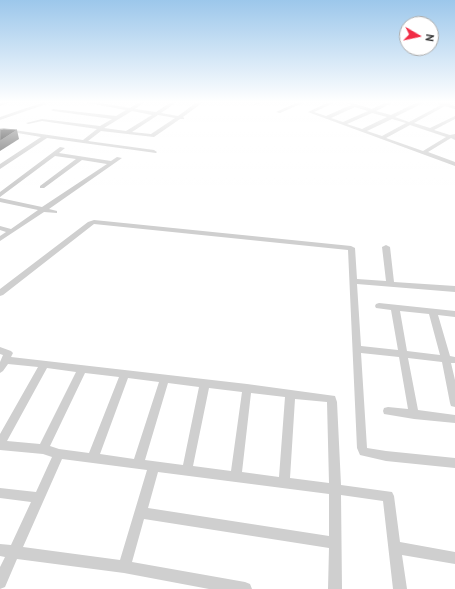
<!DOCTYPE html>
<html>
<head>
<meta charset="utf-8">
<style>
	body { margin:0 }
	#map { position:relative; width:455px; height:589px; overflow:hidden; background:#fff; font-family:"PT Sans",sans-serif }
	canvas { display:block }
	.north { position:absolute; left:399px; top:16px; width:40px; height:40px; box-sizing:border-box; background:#fff; border:1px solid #adadad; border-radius:50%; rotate:99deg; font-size:11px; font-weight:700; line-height:16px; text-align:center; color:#323232 }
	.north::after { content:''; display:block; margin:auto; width:14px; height:18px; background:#f12c45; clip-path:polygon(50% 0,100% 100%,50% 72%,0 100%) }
</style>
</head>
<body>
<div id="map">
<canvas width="455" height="589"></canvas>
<div class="north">N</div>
</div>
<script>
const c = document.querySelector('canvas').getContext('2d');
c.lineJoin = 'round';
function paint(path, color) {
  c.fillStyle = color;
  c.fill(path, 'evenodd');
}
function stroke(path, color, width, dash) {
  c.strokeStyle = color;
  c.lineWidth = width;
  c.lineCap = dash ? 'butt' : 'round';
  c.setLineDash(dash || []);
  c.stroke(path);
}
paint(new Path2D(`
	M3 102H10L0 106V103Z
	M44 102H52L0 120V117Z
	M83 102H96L130 108 139 102H145L135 109 156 112 171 102H177L161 113 178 116 197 102H203L183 117 184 118V119H180L154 137 101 131 88 141 154 150 157 152 156 153 47 138 0 169V164L41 137 0 130V128L83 140 97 129 42 121 28 124 26 123 42 119 100 126 112 119 53 111 51 110 53 109 116 116 126 110ZM132 111 152 115 126 131 104 128ZM158 115 175 118 151 134 132 132Z
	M256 102H264L254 105V104Z
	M298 102H305L280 113 276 112Z
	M329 102H336L314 112 326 116 351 105 343 102 356 104 372 109 387 102H394L376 111 391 115 418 102H425L395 117 409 122 441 105 435 102H452L449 104 455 106V109L445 106 414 123 430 128 455 116V119L434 130 450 135 455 134V140L451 138 428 152 455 162V166L308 112ZM355 107 368 111 343 122 331 118ZM372 113 387 117 362 129 347 124ZM392 119 406 123 382 136 367 131ZM410 125 446 137 423 151 386 138Z
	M60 147 65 148 59 153 111 161 117 157 122 158 49 209 57 211V213L44 212 0 241V236L6 232 0 230V226L11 229 38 210 0 202V198L42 207 107 164 82 160 44 188H40V186L76 159 55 156 0 197V192Z
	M94 220 351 246 355 248 357 279 386 281 382 247 386 245 390 247 394 282 455 286V292L357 284 361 346 398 350 391 310 376 308 375 306 376 304 379 303 455 311V317L438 315 450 356 455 357V363H451L455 380V407L451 406 450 403 442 362 408 358 418 410 455 415V423L414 419 384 414 383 411 384 408 388 407 408 409 399 357 361 353 367 448 386 451 455 458V468L386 461 360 455 357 448 348 250 94 224 3 295 0 296V289L88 222ZM400 311 429 314 440 355 407 351Z
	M0 347 11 351 13 353 11 357 247 384 335 396 337 402 341 485 392 492 394 496 400 542 455 552V564L402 555 407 589H393L383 501 341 495 342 589H328L329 548 144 519 132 562 245 582 250 584 252 589H209L124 573 17 559 5 587 0 589V567L5 557 0 556V544L11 545 31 502 0 498V488L36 492 52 457 43 454 0 450V434L38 367 8 364 3 371 0 373V362L3 355 0 354ZM47 368 76 372 40 444 7 441ZM85 373 119 377 89 453 59 449 50 446ZM128 378 159 382 134 459 100 454ZM168 383 199 387 183 465 145 460ZM209 388 242 392 231 471 193 466ZM251 393 285 397 279 477 242 472ZM295 399 327 402 329 483 290 478ZM62 459 147 470 120 560 23 547ZM158 472 329 494V536L148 508Z`), '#cfcfcf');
paint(new Path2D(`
	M17 130 19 139 0 151V141Z`), '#5e5e5e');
const building = new Path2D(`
	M4 129 17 130 0 141V130Z`);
paint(building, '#191919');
stroke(building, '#5e5e5e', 1);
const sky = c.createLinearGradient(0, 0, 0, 185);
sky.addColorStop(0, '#9cc7eb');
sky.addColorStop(0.55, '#fff');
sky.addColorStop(1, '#ffffff00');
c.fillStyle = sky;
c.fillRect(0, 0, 455, 185);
</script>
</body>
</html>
